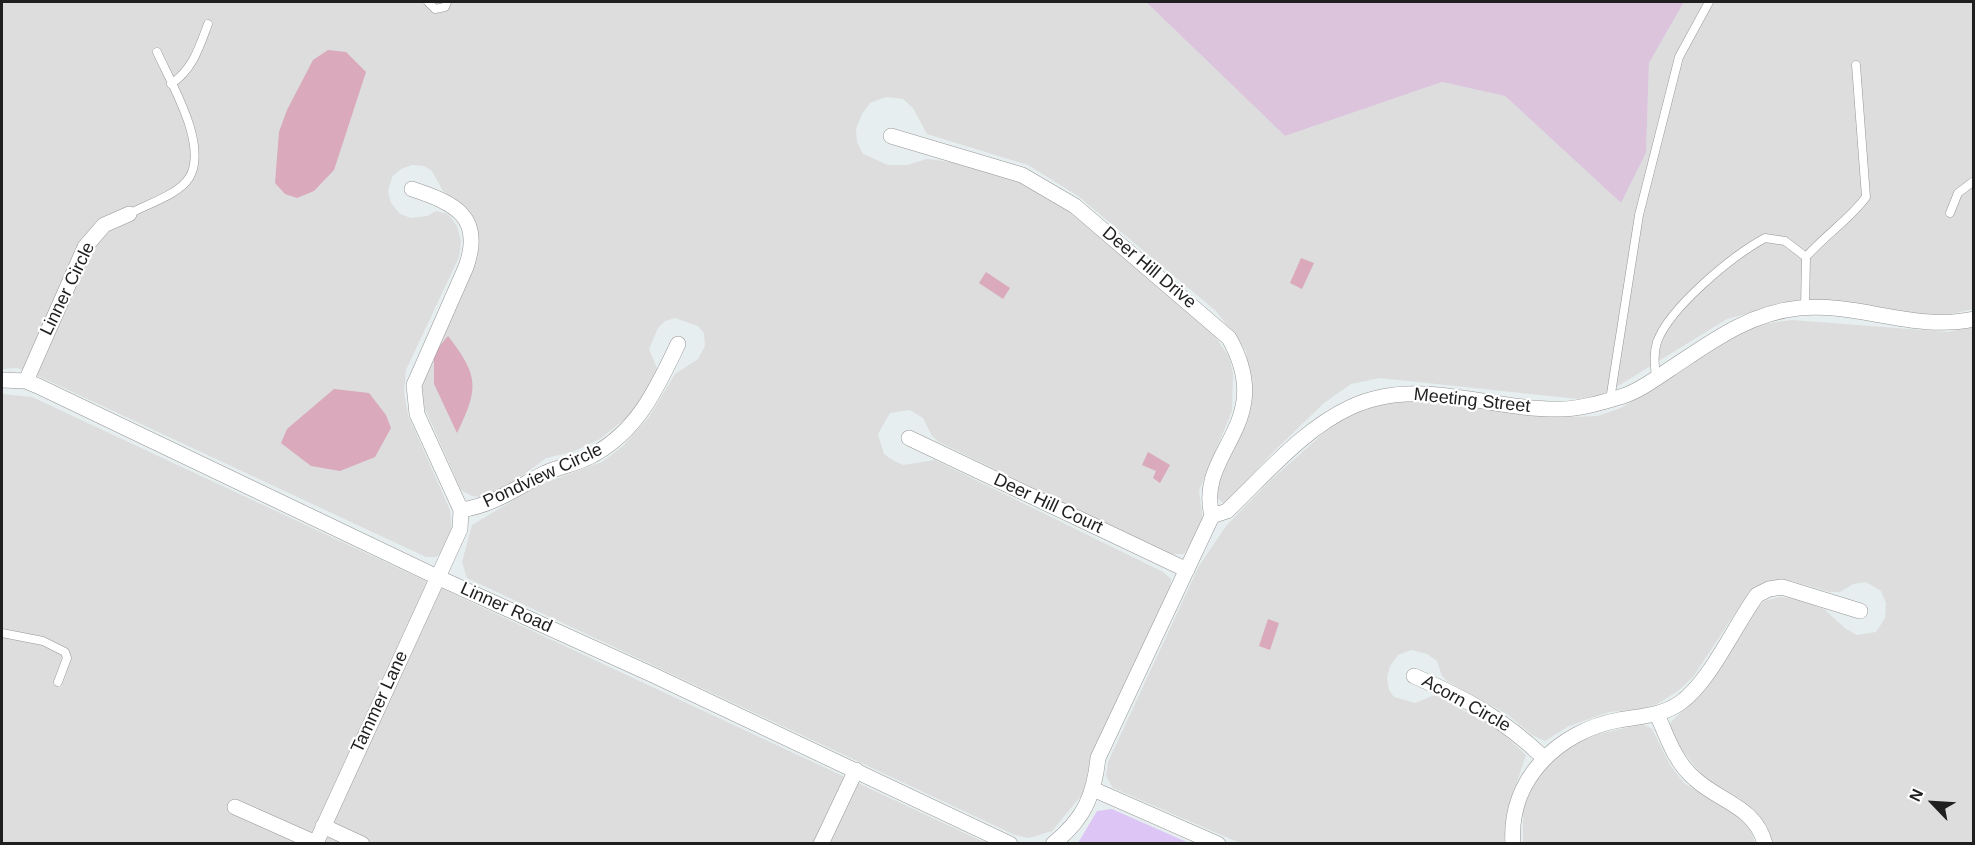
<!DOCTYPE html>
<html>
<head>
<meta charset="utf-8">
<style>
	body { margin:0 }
	#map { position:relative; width:1975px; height:845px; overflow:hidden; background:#e6eeef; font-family:Arial,sans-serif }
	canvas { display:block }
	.frame { position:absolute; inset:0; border:3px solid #1f1f1f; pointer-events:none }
	.north { position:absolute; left:1903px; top:773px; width:60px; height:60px; -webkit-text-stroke:4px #fff; paint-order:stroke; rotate:295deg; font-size:16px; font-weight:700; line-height:24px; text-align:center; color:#1f1f1f }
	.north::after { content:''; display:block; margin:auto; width:21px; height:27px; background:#1f1f1f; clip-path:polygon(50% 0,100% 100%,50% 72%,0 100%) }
</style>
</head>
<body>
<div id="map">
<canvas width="1975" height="845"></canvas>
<div class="frame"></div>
<div class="north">N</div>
</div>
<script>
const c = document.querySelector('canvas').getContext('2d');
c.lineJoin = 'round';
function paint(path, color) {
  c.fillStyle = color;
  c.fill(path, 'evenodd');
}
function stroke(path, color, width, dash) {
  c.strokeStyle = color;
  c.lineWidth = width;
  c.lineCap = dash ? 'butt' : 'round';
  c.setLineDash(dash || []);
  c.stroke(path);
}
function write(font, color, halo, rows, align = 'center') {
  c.font = font + ' Arial,sans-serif';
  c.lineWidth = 4.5;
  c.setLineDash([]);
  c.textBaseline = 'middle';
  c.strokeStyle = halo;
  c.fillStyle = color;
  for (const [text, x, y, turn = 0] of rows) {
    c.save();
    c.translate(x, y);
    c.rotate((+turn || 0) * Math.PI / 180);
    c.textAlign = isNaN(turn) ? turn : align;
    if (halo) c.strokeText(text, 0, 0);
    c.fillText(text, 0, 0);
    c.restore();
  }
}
paint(new Path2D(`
	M2 2H1146L1285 136 1442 82 1505 96 1621 203 1646 153 1649 63 1684 2H1973V309L1938 317 1757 311 1727 319 1618 386 1595 397 1578 399 1380 378 1351 384 1324 403 1271 454 1228 501 1223 503 1216 496 1217 487 1249 413 1251 392 1246 351 1216 311 1078 196 1028 165 927 134 913 108 903 99 886 97 870 103 862 114 856 129 857 142 863 154 888 165H907L927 159 968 164 1018 178 1054 198 1213 333 1229 357 1233 373 1232 411 1199 490 1203 523 1184 554H1169L939 442 932 436 923 418 910 410 890 413 878 434 884 454 894 461 903 465 935 460 1163 572 1171 579 1170 587 1090 759 1084 792 1052 831 1029 838 1015 835 467 578 462 562 472 525 539 485 602 462 623 446 649 417 675 374 698 359 705 346 704 333 698 326 675 318 665 321 658 328 649 349 657 369 647 390 627 417 600 439 572 452 546 458 503 490 481 497 472 496 461 490 422 402 421 386 475 261 478 233 457 201 443 191 432 171 424 166 412 165 401 169 392 177 388 192 391 203 400 214 411 218 427 216 436 211 448 214 457 226 461 241 459 257 406 370 404 392 408 415 450 510 452 532 442 552 436 557H426L34 374 17 368 2 369Z
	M1792 320 1948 332 1973 326V843H1771L1763 821 1753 809 1739 798 1704 778 1675 741 1669 727 1671 722 1706 688 1755 610 1764 601 1780 597 1797 599 1824 609 1846 629 1857 635 1876 632 1885 618 1886 603 1881 591 1866 582 1853 584 1840 592H1830L1788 580 1765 583 1749 592 1693 677 1678 691 1657 704 1640 709 1609 712 1569 726 1545 741 1532 735 1507 714 1447 681 1442 676 1437 661 1427 654 1411 650 1398 655 1390 666 1387 678 1389 690 1394 697 1415 703 1435 695 1499 730 1526 755 1507 812 1504 843H1240L1113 788 1106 776 1108 762 1199 566 1226 526 1270 481 1345 414 1399 396 1461 401 1572 417 1598 416 1621 408 1754 325Z
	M2 394 32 397 986 843 2 844Z
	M1643 724 1652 729 1670 765 1684 783 1740 817 1749 826 1755 843 1523 844V808L1536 778 1558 755 1581 738Z`), '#dcdddc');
paint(new Path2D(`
	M1146 2H1684L1649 63 1646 153 1621 203 1505 96 1442 82 1285 136Z`), '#dbc4dc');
paint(new Path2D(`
	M1112 809 1189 843H1078L1097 811Z`), '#ddc6f6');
paint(new Path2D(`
	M328 50 346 52 366 72 334 170 314 191 297 198 285 194 275 183 279 132 287 110 313 60Z
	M1301 258 1314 263 1302 289 1290 283Z
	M986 272 1010 288 1003 299 979 283Z
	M448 336C479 376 479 388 457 433L434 384V353Z
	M334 389 369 393 386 415 391 428 375 457 340 471 311 466 281 443 287 429Z
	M1148 452 1170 465 1160 483 1153 478 1156 471 1142 465Z
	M1268 619 1279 623 1270 650 1259 646Z`), '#daa9bb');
const service = new Path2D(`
	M428 2 435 9 445 7 447 2
	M171 84C193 69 199 48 208 24
	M1950 213 1958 193 1974 181
	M129 214C147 204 178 195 189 178 209 146 171 83 157 52
	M1805 308 1806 257C1825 235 1849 220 1866 197L1856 65
	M1656 379C1655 366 1653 355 1657 342 1670 307 1732 256 1765 238L1785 241 1806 257
	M1610 400 1639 215 1679 57 1709 2
	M2 633 43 641 65 652 67 658 58 682`);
const minor = new Path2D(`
	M891 136 1022 175 1075 206 1229 338C1278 425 1195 451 1212 516
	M2 380 26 381 38 386 437 577 653 675 1010 844
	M26 381 85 247 104 225 129 214
	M909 438 1187 570
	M461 510C494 505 516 488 545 473 560 466 578 464 593 455 638 430 656 390 678 344
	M1414 676C1467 699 1502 718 1544 758
	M1657 714C1667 737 1675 762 1695 779 1720 802 1755 806 1765 844
	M1095 790 1218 844
	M235 807 316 843 460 529 461 510 417 414 414 385 466 267C484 216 454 203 412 189
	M323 826 362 844
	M821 844 856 770
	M1053 844C1084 819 1094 796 1098 758L1212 516 1227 511C1265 475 1303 429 1351 407 1419 375 1491 411 1561 409 1581 409 1603 402 1623 396 1639 391 1655 379 1670 369 1711 342 1749 313 1799 308 1858 302 1915 332 1974 319
	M1513 844C1508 779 1559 731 1619 720 1641 716 1661 716 1680 703 1710 682 1735 625 1757 595L1769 589 1782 587 1860 611`);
stroke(service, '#969696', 9);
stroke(minor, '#969696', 16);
stroke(service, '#fff', 8);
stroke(minor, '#fff', 15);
write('18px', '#1f1f1f', '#fff', [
	["Deer Hill Drive",1149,268,40],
	["Linner Circle",68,289,-64],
	["Meeting Street",1472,401,6],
	["Pondview Circle",543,476,-25],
	["Deer Hill Court",1048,504,25],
	["Linner Road",506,608,24],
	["Tammer Lane",380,702,-65],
	["Acorn Circle",1466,704,29]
]);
</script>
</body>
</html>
